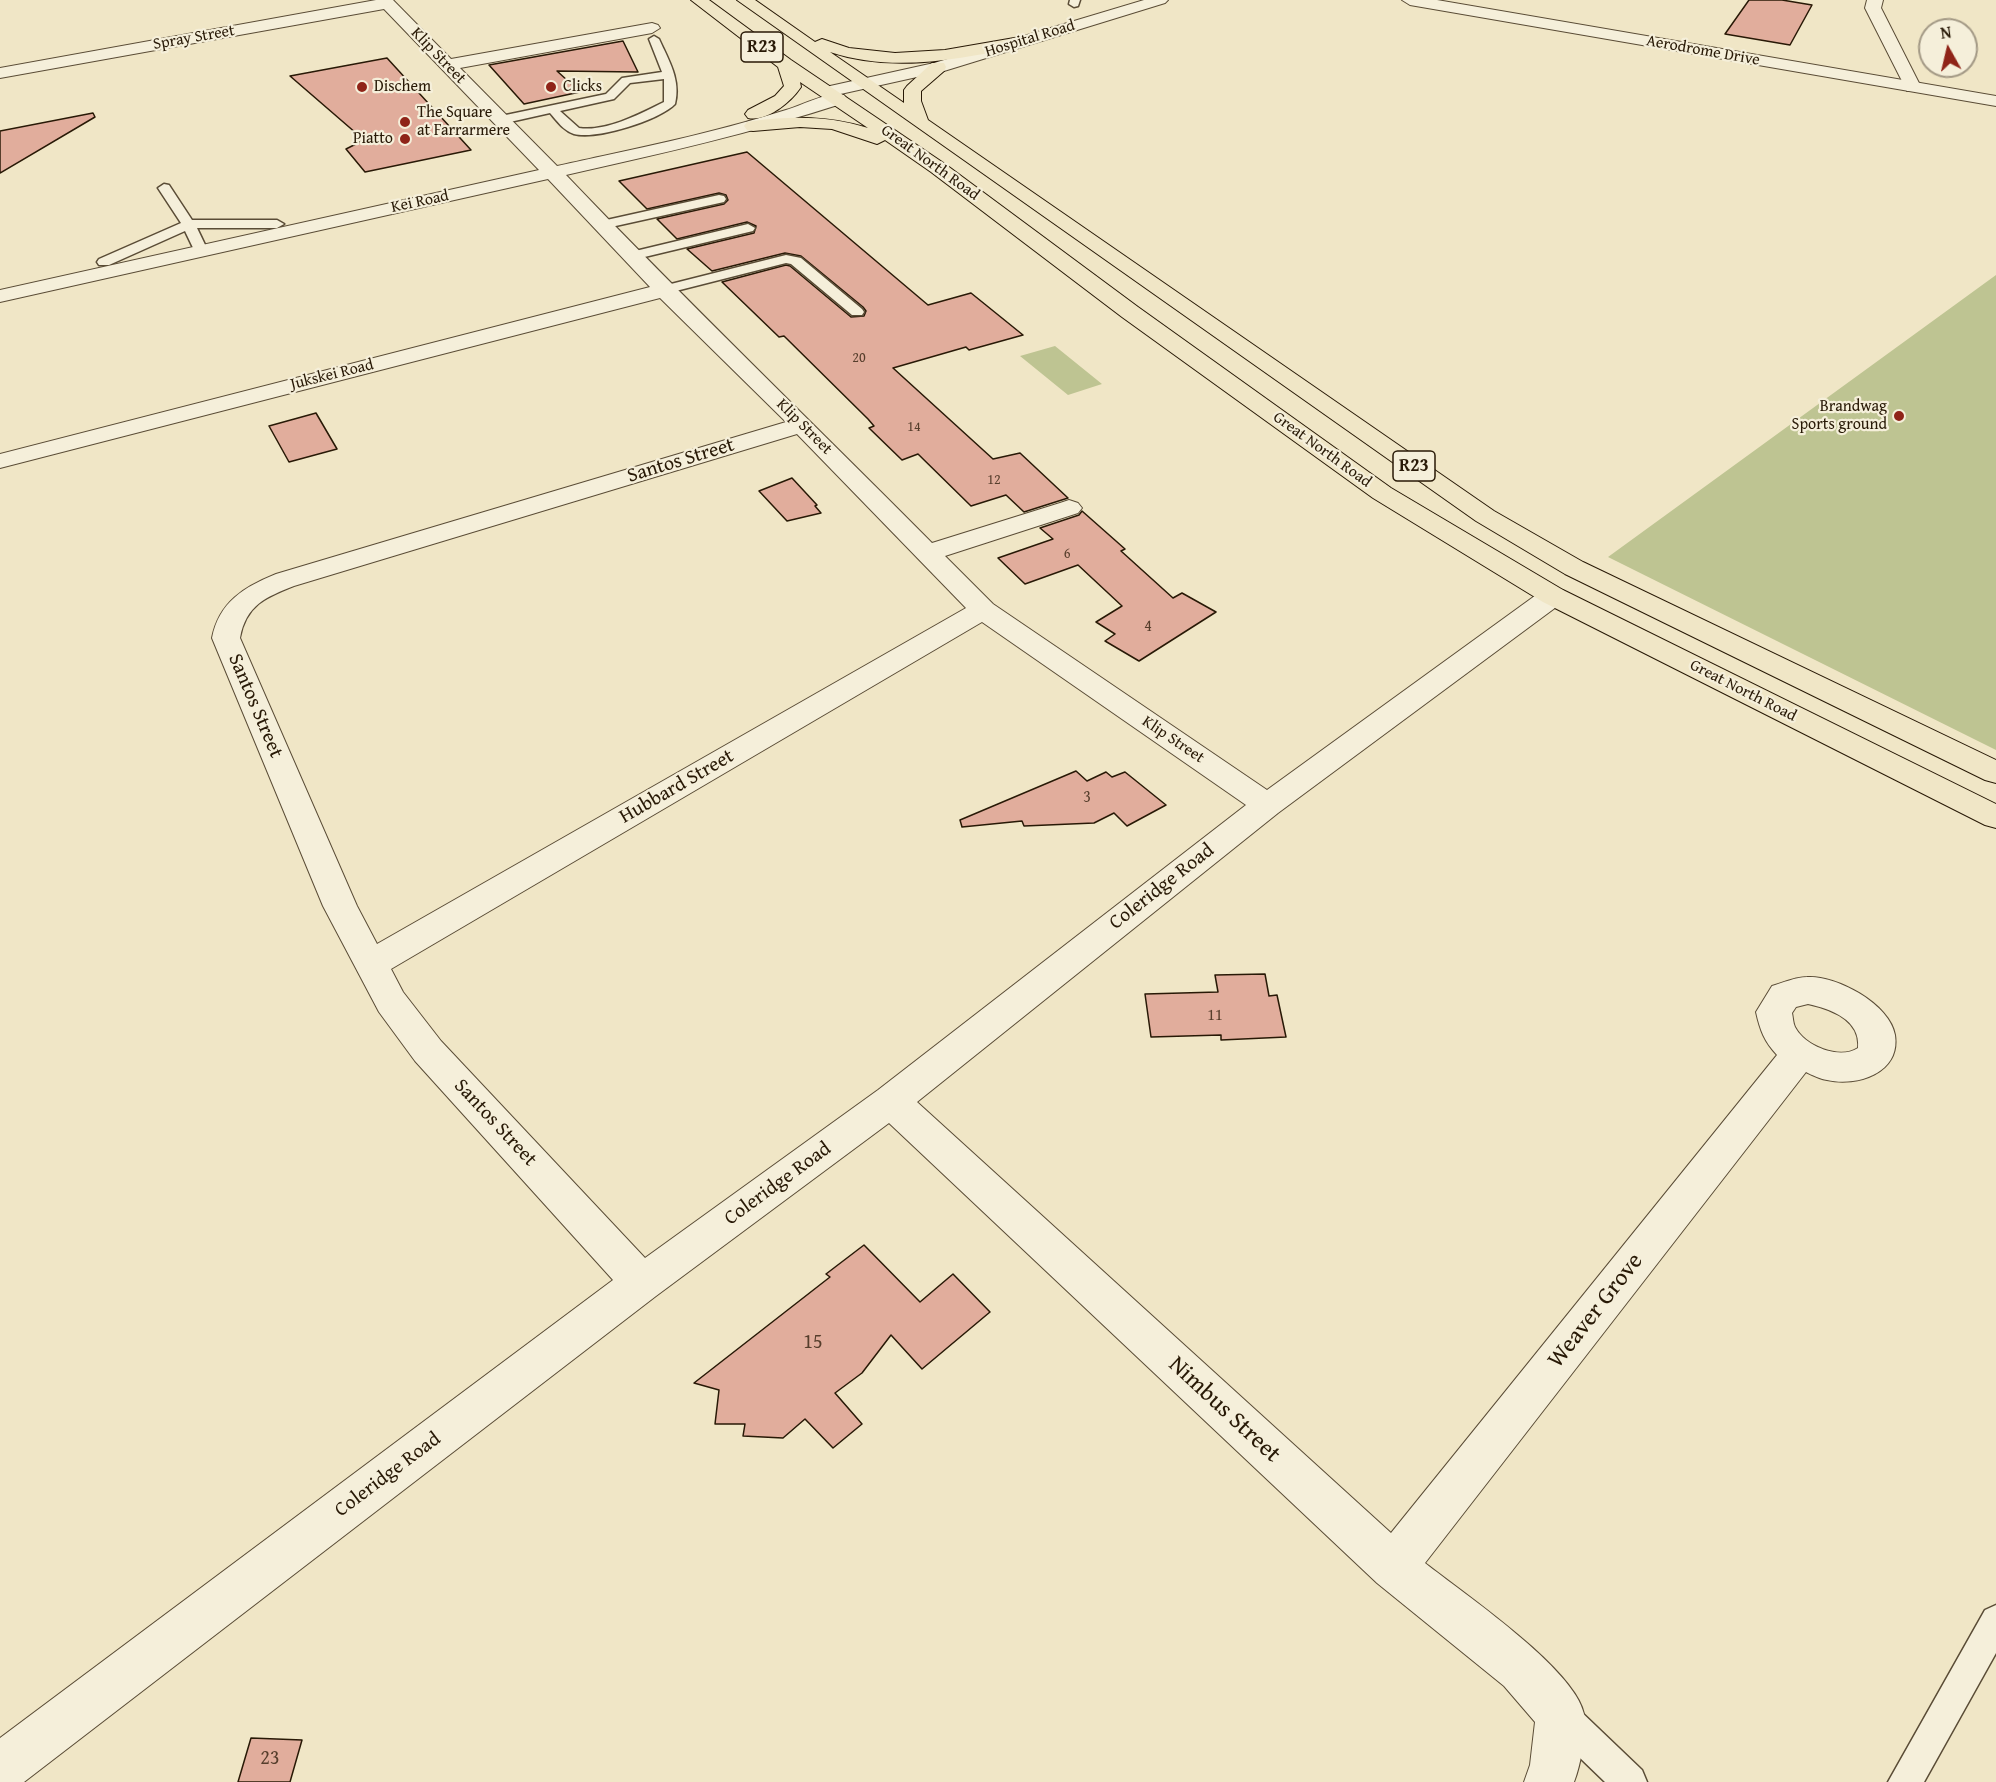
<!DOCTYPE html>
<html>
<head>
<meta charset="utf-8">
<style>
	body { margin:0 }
	#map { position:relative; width:1996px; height:1782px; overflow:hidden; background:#f0e6c6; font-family:"Gentium Book Plus",serif }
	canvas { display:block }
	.north { position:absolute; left:1918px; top:18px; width:60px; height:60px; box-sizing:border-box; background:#f5efda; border:2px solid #a39985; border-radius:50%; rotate:352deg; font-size:16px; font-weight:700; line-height:24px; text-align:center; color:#281906 }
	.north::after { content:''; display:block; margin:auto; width:21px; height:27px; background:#8f2418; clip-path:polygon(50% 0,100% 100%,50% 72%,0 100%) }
</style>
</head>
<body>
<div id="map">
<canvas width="1996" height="1782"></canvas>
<div class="north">N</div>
</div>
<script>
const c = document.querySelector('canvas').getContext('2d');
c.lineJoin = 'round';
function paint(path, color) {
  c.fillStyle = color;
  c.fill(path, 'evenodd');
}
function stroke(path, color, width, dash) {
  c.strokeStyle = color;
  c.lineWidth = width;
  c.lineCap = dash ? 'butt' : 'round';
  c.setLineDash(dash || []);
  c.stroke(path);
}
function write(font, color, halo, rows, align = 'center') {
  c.font = font + ' "Gentium Book Plus",serif';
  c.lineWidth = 4.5;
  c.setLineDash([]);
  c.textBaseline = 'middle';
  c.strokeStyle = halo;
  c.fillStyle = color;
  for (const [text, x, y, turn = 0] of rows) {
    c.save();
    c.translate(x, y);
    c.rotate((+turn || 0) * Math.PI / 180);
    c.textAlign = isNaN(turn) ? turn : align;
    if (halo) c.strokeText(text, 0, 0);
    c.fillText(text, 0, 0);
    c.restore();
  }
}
paint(new Path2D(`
	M1996 275V750L1608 557Z
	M1055 346 1102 384 1068 395 1020 356Z`), '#bec492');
const building = new Path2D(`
	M1749 0H1782L1812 5 1790 45 1725 34Z
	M623 41 638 72 557 71 580 92 524 104 489 65Z
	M387 58 471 150 365 172 346 149 364 140 290 76Z
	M93 113 95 117 0 173V131Z
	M747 152 928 305 971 293 1023 335 969 350 966 347 893 368 993 459 1020 453 1068 498 1024 512 1006 495 971 506 918 454 902 460 869 428 874 426 868 419 784 336 779 337 722 282 786 265 790 266 851 317 864 316 866 311 863 307 801 256 785 253 712 271 687 249 754 233 756 226 747 222 677 239 657 219 724 204 728 200 726 195 719 193 647 209 619 181Z
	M316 413 337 449 289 462 269 426Z
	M792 478 817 505 815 506 821 513 787 521 759 491Z
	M1082 511 1125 549 1121 551 1173 598 1182 593 1216 612 1139 661 1105 641 1115 634 1096 622 1122 606 1078 565 1025 584 998 558 1053 539 1040 528 1079 515Z
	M1076 771 1087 781 1106 772 1112 777 1125 772 1166 805 1127 826 1114 813 1094 823 1024 826 1022 821 962 827 960 820Z
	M1265 974 1269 996 1277 995 1286 1037 1221 1040V1035L1151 1037 1145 994 1218 992 1215 975Z
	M864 1245 920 1302 953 1274 990 1312 922 1369 891 1335 862 1373 835 1393 862 1424 833 1448 805 1419 783 1438 743 1436 745 1424H715L719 1390 694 1383 830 1277 826 1274Z
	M251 1738 302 1740 290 1782H238Z`);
paint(building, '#e1ad9c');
stroke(building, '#281906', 1.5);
const service = new Path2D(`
	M1070 0H1080L1078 6 1074 7 1069 4Z
	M654 36 659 39C669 61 681 80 675 104 660 120 596 140 574 134 564 131 557 121 550 113L501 124 495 120 501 116 606 94 622 78 662 72 649 39ZM664 79V102C640 114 606 132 579 128L560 111 614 99 630 83Z
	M164 184 169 185 192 220H277L284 224 277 228H197L208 251 206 254H196L185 231 109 265H99L97 262 99 259 181 223 158 188Z
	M719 195 724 196 726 199 724 202 602 229 595 225 602 221Z
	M748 224 755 228 753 231 632 260 625 256 627 253Z
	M786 255 801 258 862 309 864 312 862 315H852L791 264 786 263 664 294 657 290 659 287Z
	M1996 1605V1653L1924 1782H1888L1985 1610Z
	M1563 1701 1575 1706 1642 1770 1647 1782H1605L1551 1730 1546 1718 1551 1706Z`);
const minor = new Path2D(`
	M376 0H393L451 59 652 23 658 25 660 28 652 33 460 68 557 166C633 149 711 134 786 110 803 105 828 91 844 95L847 99 844 103C752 133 660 154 566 175 685 300 810 420 932 543L1060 503 1069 500 1078 503 1082 508 1078 513 945 556 993 604 1267 790 1543 590 1553 588 1563 590 1567 596 1563 602 1278 813 917 1102 1391 1533 1777 1055C1764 1041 1760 1030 1756 1012L1772 986C1782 983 1796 977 1807 977 1836 975 1890 1004 1895 1035 1901 1073 1857 1087 1827 1080 1820 1079 1812 1075 1806 1072L1425 1563C1463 1593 1575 1669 1584 1714 1588 1729 1580 1767 1574 1782H1524L1530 1765 1535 1722 1504 1686 1377 1583 889 1123 656 1296 24 1782H0V1738L613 1280 415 1061 379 1012 323 906 212 638C219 602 244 587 276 574L786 422 660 298 0 468V454L650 287 548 179 0 302V290L539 170 384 9 0 78V68ZM797 434 966 608 377 944 357 906 240 638C246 605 266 597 294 586ZM982 622 1246 805 878 1090 645 1258 441 1041 403 992 391 969ZM1808 1004C1831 1009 1861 1020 1858 1048 1839 1060 1805 1046 1795 1027 1793 1023 1793 1017 1792 1013L1796 1007Z
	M1867 0H1883L1881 8 1921 87 1919 91H1907L1905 87 1865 8Z`);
const tertiary = new Path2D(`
	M1144 0H1168L1165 3 944 71 827 97 821 96 818 92 821 88 934 63Z
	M1402 0H1437L1996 96V106L1410 5Z`);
const primary = new Path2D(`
	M691 0H709L791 60 945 164 1138 307 1391 488 1563 590 1996 804V828L1985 825 1543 602 1373 498 1122 317 931 172 885 140 877 144 832 129 800 127 753 131 747 130 744 126 747 122 753 121C793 116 830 116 868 128L800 82 801 87C791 102 767 122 748 118L745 114 748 110 775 96 784 86 778 67Z
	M737 0H755L815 42 822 39 849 48 895 53 945 50 1020 37 1026 39 1028 42 1020 47C958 59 893 73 830 52L904 103V90L907 86 932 63H944L946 67 944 71 921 91V101L928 120 1494 511 1583 562 1996 760V783L1985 780 1565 574 1476 521Z`);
stroke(service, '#5a4c36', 3);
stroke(minor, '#5a4c36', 2);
stroke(tertiary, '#5a4c36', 2);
stroke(primary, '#281906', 2);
paint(service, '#f5efda');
paint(minor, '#f5efda');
paint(tertiary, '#f5efda');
paint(primary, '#f0e6c6');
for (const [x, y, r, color] of [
	[362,87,6,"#8f2418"],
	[551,87,6,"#8f2418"],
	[405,122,6,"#8f2418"],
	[405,139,6,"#8f2418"],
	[1899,416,6,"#8f2418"]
]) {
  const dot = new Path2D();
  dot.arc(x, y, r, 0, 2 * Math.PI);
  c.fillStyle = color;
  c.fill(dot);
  stroke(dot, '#f5efda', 2);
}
write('14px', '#563e2c', null, [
	["20",859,358],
	["14",914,427],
	["12",994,480],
	["6",1067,554]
]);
write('16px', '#281906', '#f5efda', [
	["Spray Street",194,38,-10],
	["Hospital Road",1030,39,-17],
	["Aerodrome Drive",1703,51,10],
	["Klip Street",438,56,46],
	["Great North Road",930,163,36],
	["Kei Road",420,202,-12],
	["Jukskei Road",332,375,-14],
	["Klip Street",804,427,45],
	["Great North Road",1322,450,36],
	["Great North Road",1743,691,27],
	["Klip Street",1173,740,34]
]);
write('16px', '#281906', '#f5efda', [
	["Dischem",374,87],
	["Clicks",563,87],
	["The Square",417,113],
	["at Farrarmere",417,131],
	["Piatto",393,139,"right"],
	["Brandwag",1887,407,"right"],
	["Sports ground",1887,425,"right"]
], 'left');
write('16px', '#563e2c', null, [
	["4",1148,627],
	["3",1087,798],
	["11",1215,1016]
]);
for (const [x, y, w] of [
	[762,47,42],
	[1414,466,42]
]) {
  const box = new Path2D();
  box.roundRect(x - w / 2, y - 15, w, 30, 4.5);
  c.fillStyle = '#f5efda';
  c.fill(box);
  stroke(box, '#281906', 1.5);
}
write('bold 18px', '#281906', null, [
	["R23",762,47],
	["R23",1414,466]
]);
write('20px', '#281906', '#f5efda', [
	["Santos Street",681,461,-17],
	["Santos Street",255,706,67],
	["Hubbard Street",677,787,-30],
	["Coleridge Road",1162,887,-38],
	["Santos Street",495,1123,47],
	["Coleridge Road",778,1184,-36],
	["Coleridge Road",388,1475,-37]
]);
write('20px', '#563e2c', null, [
	["15",813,1343],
	["23",270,1759]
]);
write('24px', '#281906', '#f5efda', [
	["Weaver Grove",1596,1311,-52],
	["Nimbus Street",1224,1410,43]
]);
</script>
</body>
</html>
